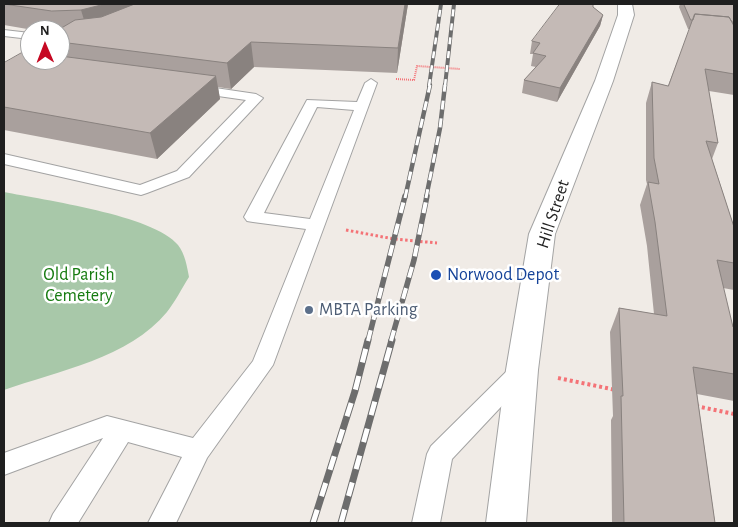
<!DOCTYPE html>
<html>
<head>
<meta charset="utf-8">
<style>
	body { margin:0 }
	#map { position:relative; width:738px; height:527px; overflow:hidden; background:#f0ebe6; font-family:"Alegreya Sans",sans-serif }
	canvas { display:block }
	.frame { position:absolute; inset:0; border:5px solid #1f1f1f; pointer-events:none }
	.north { position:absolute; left:20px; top:20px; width:50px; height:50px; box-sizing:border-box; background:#fff; border:1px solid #a5a5a5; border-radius:50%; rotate:359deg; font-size:14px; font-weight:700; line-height:20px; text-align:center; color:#1f1f1f }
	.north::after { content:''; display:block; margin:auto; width:18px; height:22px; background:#c60822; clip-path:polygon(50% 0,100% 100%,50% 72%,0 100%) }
</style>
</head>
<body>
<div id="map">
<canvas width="738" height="527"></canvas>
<div class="frame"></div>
<div class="north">N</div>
</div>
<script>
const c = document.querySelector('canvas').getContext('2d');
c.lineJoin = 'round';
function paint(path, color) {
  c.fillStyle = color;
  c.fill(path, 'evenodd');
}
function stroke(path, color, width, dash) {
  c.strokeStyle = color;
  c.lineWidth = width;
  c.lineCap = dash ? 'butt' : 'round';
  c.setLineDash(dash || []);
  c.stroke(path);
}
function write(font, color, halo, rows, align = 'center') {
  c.font = font + ' "Alegreya Sans",sans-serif';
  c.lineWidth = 5;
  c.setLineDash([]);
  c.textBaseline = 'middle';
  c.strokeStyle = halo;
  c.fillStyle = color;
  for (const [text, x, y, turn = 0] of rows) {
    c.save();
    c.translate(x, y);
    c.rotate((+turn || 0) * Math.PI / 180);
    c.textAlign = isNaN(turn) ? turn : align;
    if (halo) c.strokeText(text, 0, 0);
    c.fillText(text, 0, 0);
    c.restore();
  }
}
paint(new Path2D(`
	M4 192C43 200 154 215 178 245 185 254 187 266 189 277 182 288 175 302 167 312 129 358 58 371 4 390Z`), '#a8c8a9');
const service = new Path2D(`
	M4 30 30 33V39L4 36Z
	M371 79 377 83 273 365 207 458 176 523H148L182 457 128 442 78 523H49L53 514 103 438 4 475V453L107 416 193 438 253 361 306 229 253 222 247 221 244 217 307 100 357 102 365 83ZM317 107 354 110 310 219 264 213Z
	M195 85 256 94 263 98 189 177 147 193 141 195 4 164V154L140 185 177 171 246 100 190 92 189 89Z
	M521 362 529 365 532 371 529 377 452 459 440 523H412L427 454 431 446 513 365Z`);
const tertiary = new Path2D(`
	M618 4H632L634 15 613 81 555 234 538 370 526 523H486L506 370 529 234 595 81 618 15Z`);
stroke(service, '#a3a3a3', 2);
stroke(tertiary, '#a3a3a3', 2);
stroke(new Path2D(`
	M396 79 414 80 417 66 460 69`), '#f47377', 2, [1, 1]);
stroke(new Path2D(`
	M346 230 394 239 437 243`), '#f47377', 3, [2.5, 2.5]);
stroke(new Path2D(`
	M558 378 616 390
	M696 406 734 414`), '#f47377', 4, [3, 3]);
paint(service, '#fff');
paint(tertiary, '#fff');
const railFar3 = new Path2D(`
	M429 86 441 4
	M445 86 454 4`);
const railFar2 = new Path2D(`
	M405 198 430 85
	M426 198 440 128 445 85`);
const railFar1 = new Path2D(`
	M368 341 405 196
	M391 341 414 260 427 196`);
const rail = new Path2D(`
	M313 523 355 391 368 340
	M341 523 392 340`);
stroke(railFar3, '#6d6d6d', 4);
stroke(railFar2, '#6d6d6d', 4.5);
stroke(railFar1, '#6d6d6d', 5.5);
stroke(rail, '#6d6d6d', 7);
stroke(railFar3, '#fff', 2.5, [7]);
stroke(railFar2, '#fff', 3, [9]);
stroke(railFar1, '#fff', 4, [11]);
stroke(rail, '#fff', 5, [14]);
paint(new Path2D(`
	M4 4H408L397 73 254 67 231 89 218 87 220 99 157 159 4 130V63L60 60V30H33L4 25Z
	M680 4H733L734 5V95L709 91 718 143 712 159 734 227V290L723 288 733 327H734V401L697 394 715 523H612L611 420 613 416 610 332 619 308 654 314 647 246 640 205 647 184 646 180V103L652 82 668 86 690 29H688L679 7Z
	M593 7 603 15 600 26 557 102 522 93 524 80 536 67 531 66 533 54H530L532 41Z`), '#a9a09d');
paint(new Path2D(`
	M105 4H153L88 33 81 10Z
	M405 4H408L397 73 398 48Z
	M603 15 600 26 557 102 560 88Z
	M251 42 254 67 231 89 227 63Z
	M216 76 220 99 157 159 150 133Z`), '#89827f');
const building = new Path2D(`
	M4 4H105L81 10 52 11Z
	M135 4H405L398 48 251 42 227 63 60 42V30H58L75 20 101 17Z
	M560 4H593V7L603 15 560 88 524 80 546 56 533 53 540 43 532 41Z
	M684 4H733L734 5V22H732L729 17 695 14 693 20H691Z
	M695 14 729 17 734 26V74L705 69 718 143 706 141 734 227V263L717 260 733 327H734V374L693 367 715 523H624L621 396H623L619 308 667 316 655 222 648 182 659 184 654 158 652 82 668 86Z
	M25 51 30 52V60H60V56L216 76 150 133 4 107V63Z`);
paint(building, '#c4bab6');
stroke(building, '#89827f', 1);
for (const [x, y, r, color] of [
	[436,275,6,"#1a4fb4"],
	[309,310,5,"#5c6f8a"]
]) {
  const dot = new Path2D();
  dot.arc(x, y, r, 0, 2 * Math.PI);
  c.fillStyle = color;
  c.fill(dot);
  stroke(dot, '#fff', 2);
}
write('18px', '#1f1f1f', '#fff', [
	["Hill Street",553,214,-72]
]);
write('18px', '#167b10', '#fff', [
	["Old Parish",79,275],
	["Cemetery",79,296]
]);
write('18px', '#164399', '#fff', [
	["Norwood Depot",447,275]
], 'left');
write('18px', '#4e5e75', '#fff', [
	["MBTA Parking",319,310]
], 'left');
</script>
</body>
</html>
